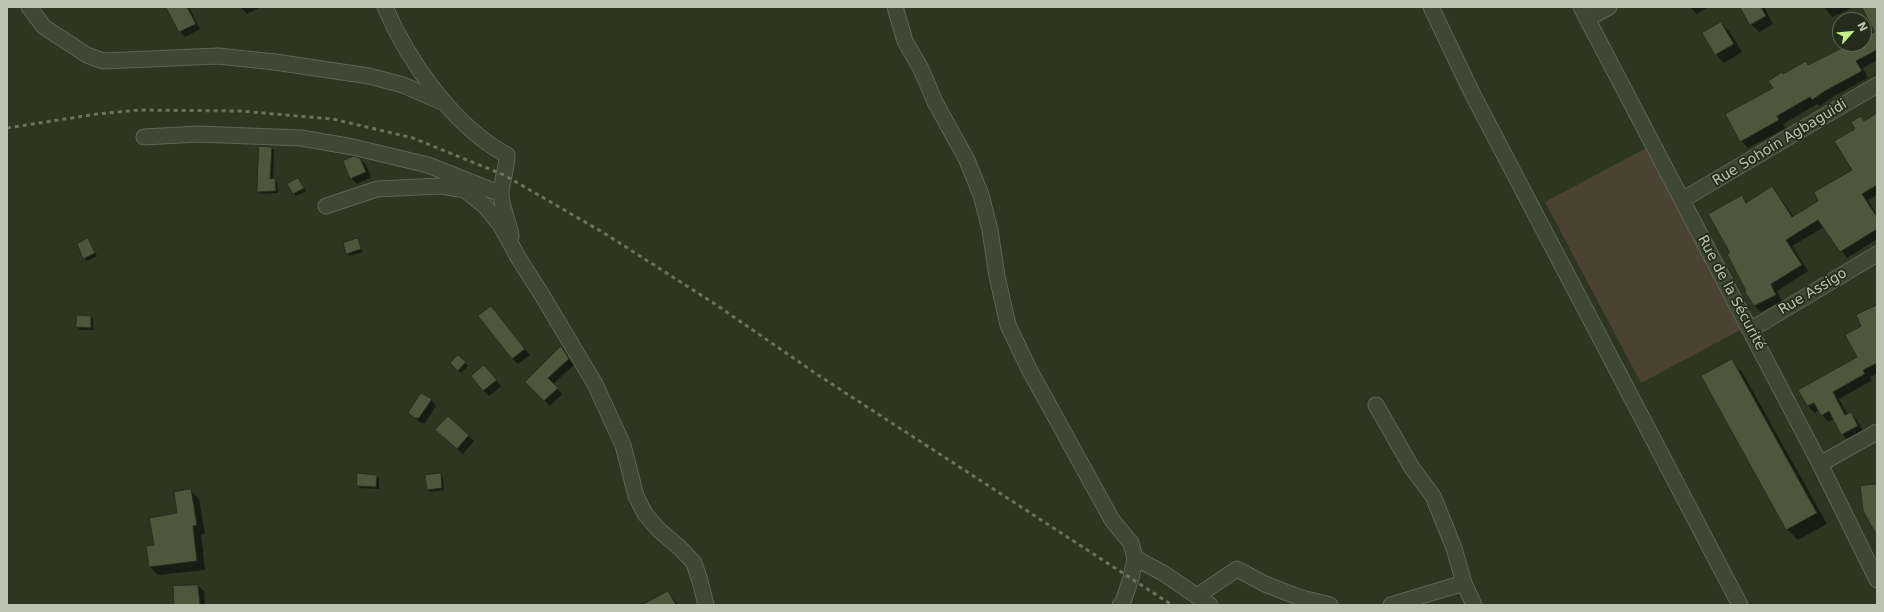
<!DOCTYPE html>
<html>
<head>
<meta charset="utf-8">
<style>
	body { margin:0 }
	#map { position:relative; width:1884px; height:612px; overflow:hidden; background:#2e3622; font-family:"DejaVu Sans",sans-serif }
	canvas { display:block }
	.frame { position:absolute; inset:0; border:8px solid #bac4b0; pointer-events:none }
	.north { position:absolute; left:1832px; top:12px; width:40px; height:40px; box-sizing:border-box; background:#242c1b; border:1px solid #606957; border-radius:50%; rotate:63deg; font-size:11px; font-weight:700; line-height:16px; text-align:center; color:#bac4b0 }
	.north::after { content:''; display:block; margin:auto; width:14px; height:18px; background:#c0f089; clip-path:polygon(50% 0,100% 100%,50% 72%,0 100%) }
</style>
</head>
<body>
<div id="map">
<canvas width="1884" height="612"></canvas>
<div class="frame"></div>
<div class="north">N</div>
</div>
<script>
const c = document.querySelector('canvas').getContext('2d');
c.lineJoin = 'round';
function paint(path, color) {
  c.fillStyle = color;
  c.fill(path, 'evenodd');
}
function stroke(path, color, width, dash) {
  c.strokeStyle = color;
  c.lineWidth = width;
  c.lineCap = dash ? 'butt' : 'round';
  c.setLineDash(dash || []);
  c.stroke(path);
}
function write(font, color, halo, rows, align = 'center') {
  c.font = font + ' "DejaVu Sans",sans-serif';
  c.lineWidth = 3.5;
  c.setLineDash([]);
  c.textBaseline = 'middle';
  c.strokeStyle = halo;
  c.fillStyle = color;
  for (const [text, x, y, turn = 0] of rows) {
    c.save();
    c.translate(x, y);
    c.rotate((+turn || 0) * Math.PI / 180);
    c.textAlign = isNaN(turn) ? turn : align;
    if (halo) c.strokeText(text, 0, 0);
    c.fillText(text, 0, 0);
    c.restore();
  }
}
paint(new Path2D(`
	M1648 147 1744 328 1641 383 1545 202Z`), '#4a4232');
paint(new Path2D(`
	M167 7H189L200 29 185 37 180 32Z
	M241 7H261L247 14Z
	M1690 7H1708L1697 14Z
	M1741 7H1764L1773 24 1759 32 1751 24Z
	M1824 7H1854L1832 17Z
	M1864 7H1877V60L1863 68 1868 78 1832 97 1820 106 1817 104 1783 124 1786 128 1748 148 1741 141 1727 115 1774 88 1783 75 1805 62 1808 65 1852 44H1864V38L1876 32Z
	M1721 23 1729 31 1742 52 1724 63 1716 54Z
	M1877 114V195L1868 200 1877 215V239L1847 258 1824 227 1792 246 1808 271 1777 291 1782 301 1761 312 1752 303 1729 255 1731 253 1742 197 1748 203 1772 187 1794 217 1820 201 1854 170 1856 129 1860 117 1865 122Z
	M272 148 274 150 273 179 277 182 278 193 261 194 259 192Z
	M360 159 366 165 371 177 357 184 351 178Z
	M298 179 306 191 296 196 288 184Z
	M88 240 97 256 87 261 84 258Z
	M357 240 363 252 349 256 347 253Z
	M1877 306V374L1870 377 1871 381 1839 399 1848 415 1850 413 1857 420 1864 433 1849 441 1842 434 1834 419 1828 422 1819 410 1815 413 1808 406 1800 391 1858 358 1863 327Z
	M491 307 530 355 518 364 512 358Z
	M91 316 93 319V330H80L77 327Z
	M561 348 574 365 553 384 562 394 550 406 527 382Z
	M458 356 468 366 461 373 451 363Z
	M1731 361 1742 372 1827 524 1798 540 1787 529Z
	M484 366 501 386 489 396 483 390Z
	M431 400 436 406 425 423H421L409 413Z
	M442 436H468L474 441 463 454Z
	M440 474 443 477 444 490 430 492 428 490Z
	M377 476 379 478V489L360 488 358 486Z
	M190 490 199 499 205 534H201L205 570 158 575 150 567 155 546 179 514Z
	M198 586 204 591 205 605H175Z
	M668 592 678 605H644Z`), '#0007');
const building = new Path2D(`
	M166 7H187L196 24 179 32Z
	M1740 7H1761L1766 16 1750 25Z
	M1862 7H1877V50L1856 61 1862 71 1825 91 1812 100 1810 97 1777 116 1779 120 1740 142 1725 114 1773 88 1768 81 1782 72 1783 74 1806 61 1808 65 1848 45 1849 46 1852 44H1864V38L1874 32Z
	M1721 22 1734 44 1715 55 1702 33Z
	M1877 113V185L1862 194 1877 217V229L1840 252 1818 220 1786 240 1802 265 1771 284 1776 295 1754 306 1745 292 1746 291 1727 254 1730 253 1708 214 1742 195 1746 203 1772 186 1792 217 1818 201 1814 192 1852 170 1834 141 1855 129 1851 122 1861 116 1864 121Z
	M259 146 272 147 270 179 275 178 276 191 257 192Z
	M354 156 360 158 366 172 350 179 343 161Z
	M298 178 304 188 293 194 287 184Z
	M88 238 95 253 83 259 77 244Z
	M358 238 361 249 346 254 343 243Z
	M1877 305V363L1863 370 1865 374 1833 392 1845 415 1851 412 1858 426 1841 435 1829 411 1821 416 1814 403 1807 406 1798 390 1857 357 1845 335 1861 326 1856 315Z
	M491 306 525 349 512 359 478 316Z
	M77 315 91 316V328L76 327Z
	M561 346 569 359 548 378 558 388 544 401 525 382Z
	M458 355 466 362 458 371 450 363Z
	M1732 359 1817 513 1786 530 1701 376Z
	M484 365 497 380 483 391 471 376Z
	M421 393 432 399 419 418H415L408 413Z
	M448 416 469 435 457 449 435 430Z
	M357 473 377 475 376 487 357 486Z
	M441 473 442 488 427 490 425 475Z
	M1877 484V536L1863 511 1860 486Z
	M191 489 197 525 193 526 197 561 149 567 146 546 154 545 149 518 177 513 174 492Z
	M198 585 200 605H174L173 586Z
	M668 591 676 605H642Z`);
paint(building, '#4d573e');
stroke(building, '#262e1d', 1);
const minor = new Path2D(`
	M29 7 44 27 87 55 103 61 218 56 275 62 369 76 403 85 442 102
	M385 7C408 61 454 127 507 155 507 168 502 179 501 193 501 207 509 222 511 236
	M895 7 905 41 921 69 935 102 967 160 981 195 990 230 997 276 1008 325 1029 369 1112 520 1131 543 1135 558 1131 578 1123 602 1120 605
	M1431 7 1472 93 1740 605
	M1581 7 1820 464 1877 580
	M1587 19 1609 7
	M144 137 198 134 301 138 353 147 428 165 501 194
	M1682 200 1877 85
	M326 206 377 189 441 186 465 190 484 205 501 226 519 259 542 295 595 384 623 445 636 496 645 514 659 530 680 548 694 563 700 581 706 605
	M1750 330 1877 254
	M1376 405 1412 468 1433 496 1454 548 1464 583 1474 605
	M1820 464 1877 432
	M1135 558 1163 573 1210 605
	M1197 596 1237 569 1265 584 1298 597 1330 605
	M1391 605 1464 583`);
stroke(minor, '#5d6553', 17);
stroke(minor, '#3f4735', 15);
stroke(new Path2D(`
	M7 128 97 114 139 110 240 111 333 119 413 138 504 175 604 233 715 304 818 375 1172 605`), '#69735d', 3, [4, 4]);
write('14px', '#bac4b0', '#242c1b', [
	["Rue Sohoin Agbaguidi",1780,143,-31],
	["Rue Assigo",1813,292,-31],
	["Rue de la Sécurité",1731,293,62]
]);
</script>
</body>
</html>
